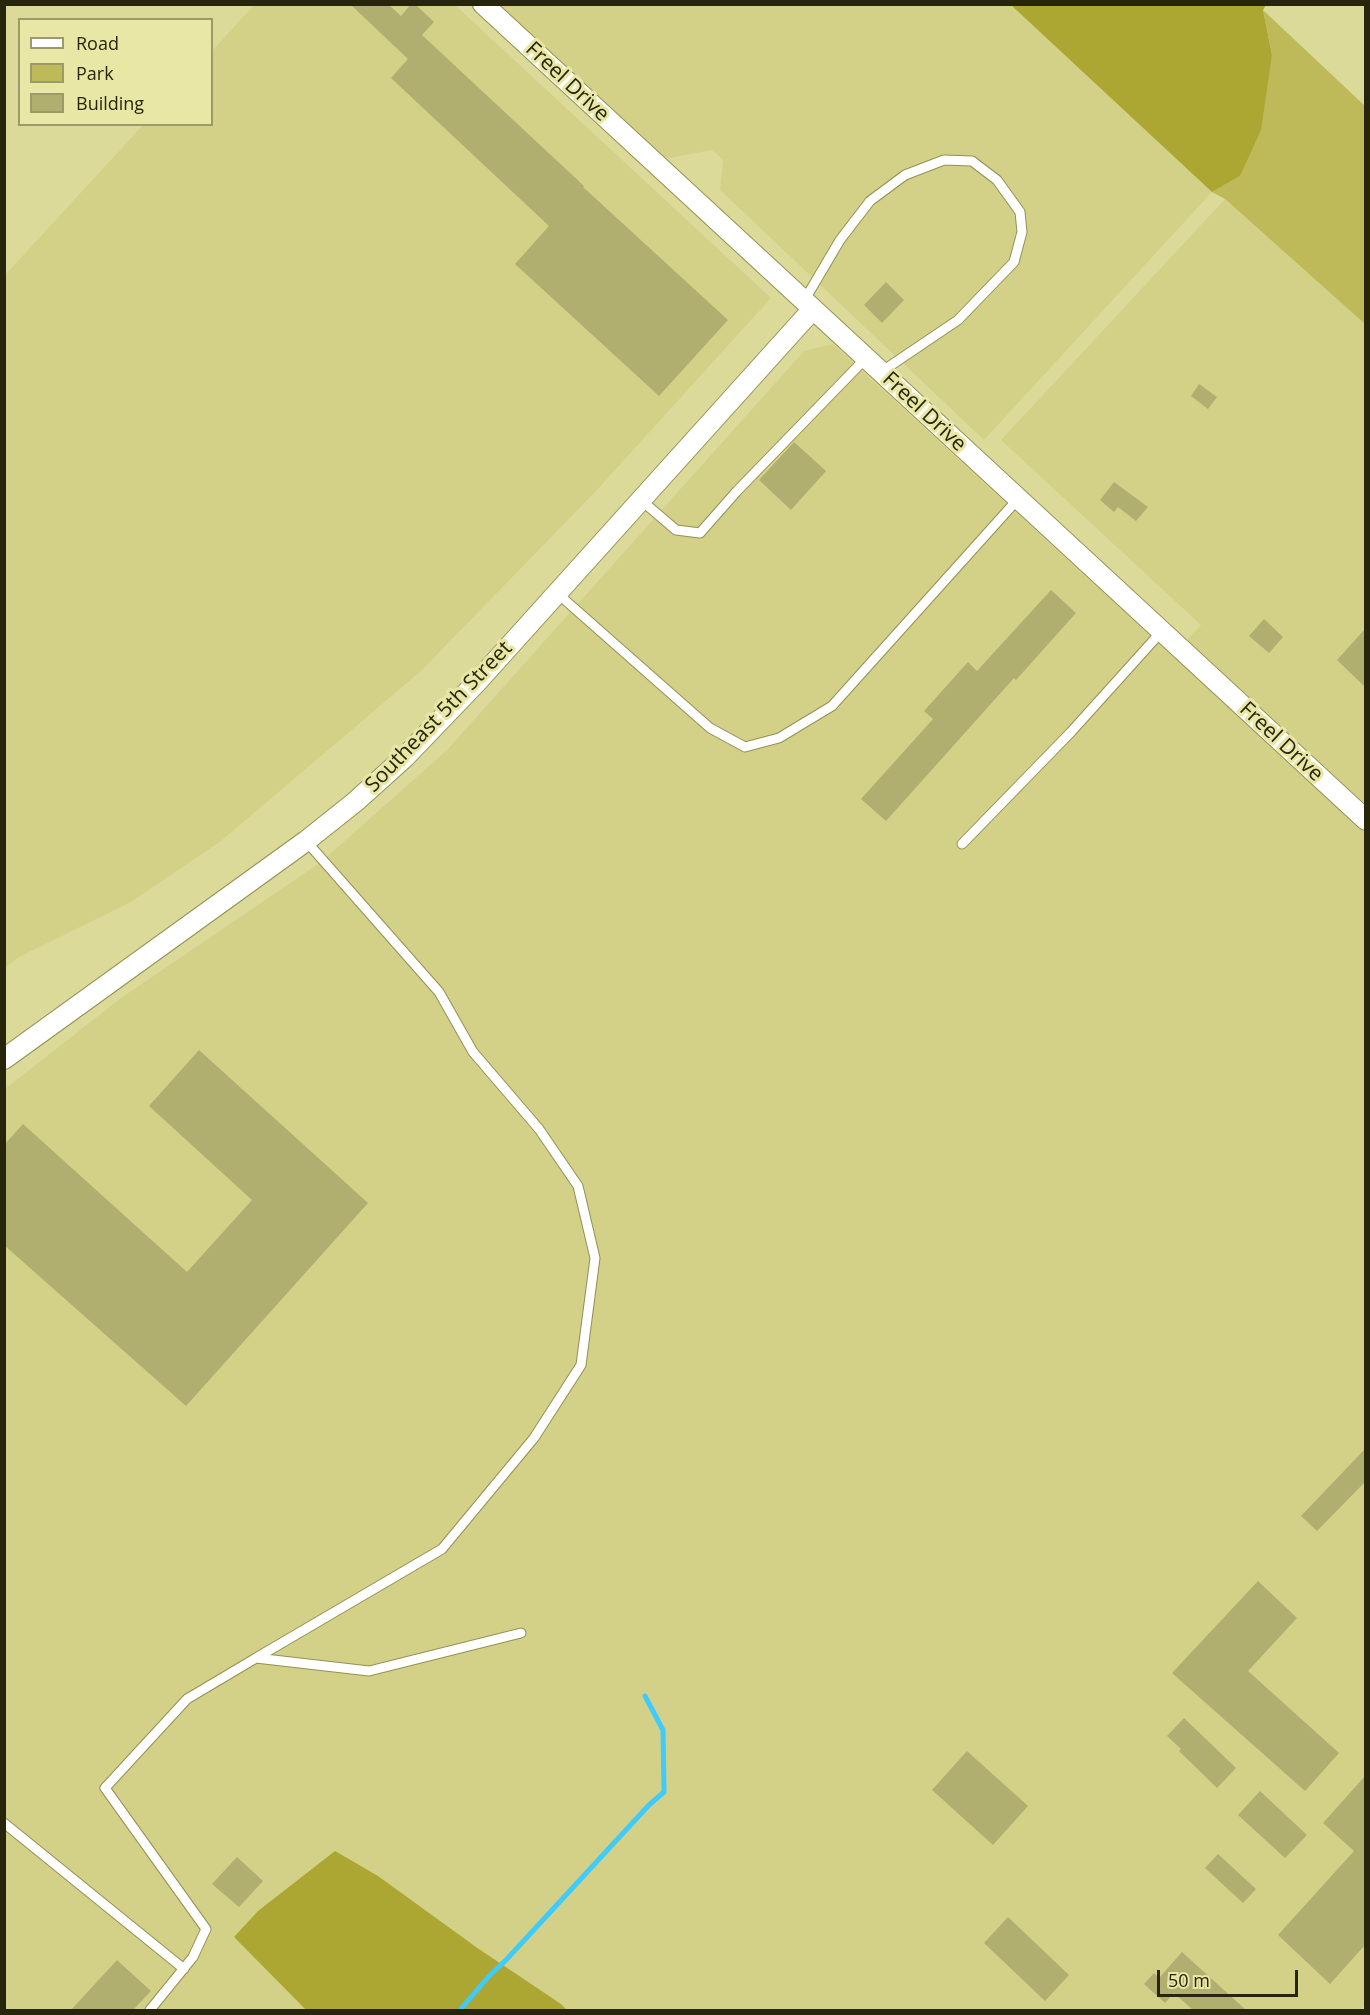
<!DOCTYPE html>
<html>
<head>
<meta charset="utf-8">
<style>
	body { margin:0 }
	#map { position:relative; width:1370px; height:2015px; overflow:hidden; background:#dcda99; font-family:"Open Sans",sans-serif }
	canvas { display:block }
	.frame { position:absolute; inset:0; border:6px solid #27260c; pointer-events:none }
	.legend { position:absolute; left:18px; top:18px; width:195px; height:108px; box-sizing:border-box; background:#e9e7a6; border:2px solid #9b9a68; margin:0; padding:8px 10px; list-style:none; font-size:18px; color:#27260c }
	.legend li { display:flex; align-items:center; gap:12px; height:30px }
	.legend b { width:30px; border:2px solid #9b9a68 }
	.scale { position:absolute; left:1157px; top:1970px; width:141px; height:27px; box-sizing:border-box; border:3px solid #27260c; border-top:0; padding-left:8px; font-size:18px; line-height:21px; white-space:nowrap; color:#27260c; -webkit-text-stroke:4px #e9e7a6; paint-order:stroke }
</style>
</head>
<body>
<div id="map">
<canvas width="1370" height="2015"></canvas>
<div class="frame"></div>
<ul class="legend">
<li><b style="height:8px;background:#fff"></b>Road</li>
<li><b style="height:16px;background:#beba59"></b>Park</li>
<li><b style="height:16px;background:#b1af70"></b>Building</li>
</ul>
<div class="scale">50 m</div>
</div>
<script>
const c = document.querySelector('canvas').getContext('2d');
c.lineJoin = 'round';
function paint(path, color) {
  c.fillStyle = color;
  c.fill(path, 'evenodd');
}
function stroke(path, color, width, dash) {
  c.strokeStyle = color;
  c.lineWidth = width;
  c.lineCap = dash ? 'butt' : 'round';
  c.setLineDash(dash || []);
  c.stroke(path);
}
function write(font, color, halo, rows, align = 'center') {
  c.font = font + ' "Open Sans",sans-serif';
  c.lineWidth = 6;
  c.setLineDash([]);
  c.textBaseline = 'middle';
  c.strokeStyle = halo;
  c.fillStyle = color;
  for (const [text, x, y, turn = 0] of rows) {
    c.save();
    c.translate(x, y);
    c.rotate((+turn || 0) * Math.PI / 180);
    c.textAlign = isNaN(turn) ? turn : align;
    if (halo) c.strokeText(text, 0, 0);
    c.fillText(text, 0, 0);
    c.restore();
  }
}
paint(new Path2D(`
	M254 5H455L771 298 596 491 421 671 221 841 131 902 19 957 5 968V275L143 125 212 124V51Z
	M483 5H1012L1117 101 1212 192 984 440 720 190 723 160 712 150 653 161Z
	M1225 199 1365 324V2005L1360 2010H567L561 2004 476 1947 234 1937 306 2010H5V1089L121 998 321 862 447 750 804 351 833 344 1172 656 1201 625 1001 440Z`), '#d3d188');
paint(new Path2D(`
	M1263 10 1365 106V324L1225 199 1212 192 1240 176 1272 55Z`), '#beba59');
paint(new Path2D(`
	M1011 5H1266L1263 10 1272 55 1261 130 1240 176 1212 192Z
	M335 1851 378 1876 476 1947 561 2004 567 2010H306L234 1937 258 1911Z`), '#aca732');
stroke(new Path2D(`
	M460 2010 489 1976 506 1960 649 1805 664 1792 663 1730 645 1696`), '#3fcbfc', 5);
paint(new Path2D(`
	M350 4H388L401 16 411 4H415L434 22 422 35 584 186 583 187 728 320 659 396 515 264 549 226 391 78 408 59Z
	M886 282 904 300 882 323 864 305Z
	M1199 384 1217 397 1208 409 1191 396Z
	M794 442 826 471 791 510 759 480Z
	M1114 482 1148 507 1136 521 1118 507 1114 512 1100 500Z
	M1051 590 1076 613 1016 680 1014 678 886 821 861 799 933 719 924 711 968 662 977 671Z
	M1264 619 1283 637 1269 653 1249 636Z
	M1365 629V687L1337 660Z
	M199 1050 368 1203 186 1406 4 1245V1145L23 1124 187 1272 252 1200 149 1106Z
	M1365 1449V1482L1317 1531 1301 1516Z
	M1258 1581 1297 1618 1248 1671 1339 1753 1305 1791 1172 1673Z
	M1184 1718 1236 1768 1217 1788 1179 1751 1181 1749 1167 1736Z
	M967 1751 1028 1806 993 1845 932 1790Z
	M1365 1776V1945L1330 1984 1278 1935 1354 1851 1323 1823Z
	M1260 1791 1307 1835 1285 1858 1238 1815Z
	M1218 1854 1256 1889 1243 1903 1205 1868Z
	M237 1857 263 1881 239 1907 212 1884Z
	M1008 1917 1069 1975 1045 2001 984 1943Z
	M1182 1952 1246 2010H1193L1174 1993 1165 2003 1144 1984 1154 1973 1159 1978Z
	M117 1960 151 1991 133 2010H71Z`), '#b1af70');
const service = new Path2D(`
	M804 301 840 240 870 201 905 175 944 160 972 161 997 180 1020 212 1022 232 1014 262 958 320 881 372
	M641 500 676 530 700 533 737 491 866 358
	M557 593 710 728 745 747 779 738 832 706 1018 499
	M962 844 1071 732 1162 631
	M256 1658 442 1549 534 1438 581 1365 595 1258 578 1186 539 1129 473 1052 439 992 306 841
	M4 1823 184 1969
	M150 2010 193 1957 206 1929 105 1788 187 1699 256 1658 369 1671 521 1633`);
const minor = new Path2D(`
	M483 4 1366 820
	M4 1059 306 841 355 802 405 757 477 682 813 309`);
stroke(service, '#939152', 11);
stroke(minor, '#939152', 22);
stroke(service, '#fff', 9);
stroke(minor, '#fff', 20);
write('21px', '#27260c', '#e9e7a6', [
	["Freel Drive",567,82,43],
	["Freel Drive",924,412,43],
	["Southeast 5th Street",439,717,-46],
	["Freel Drive",1281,742,43]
]);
</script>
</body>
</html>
